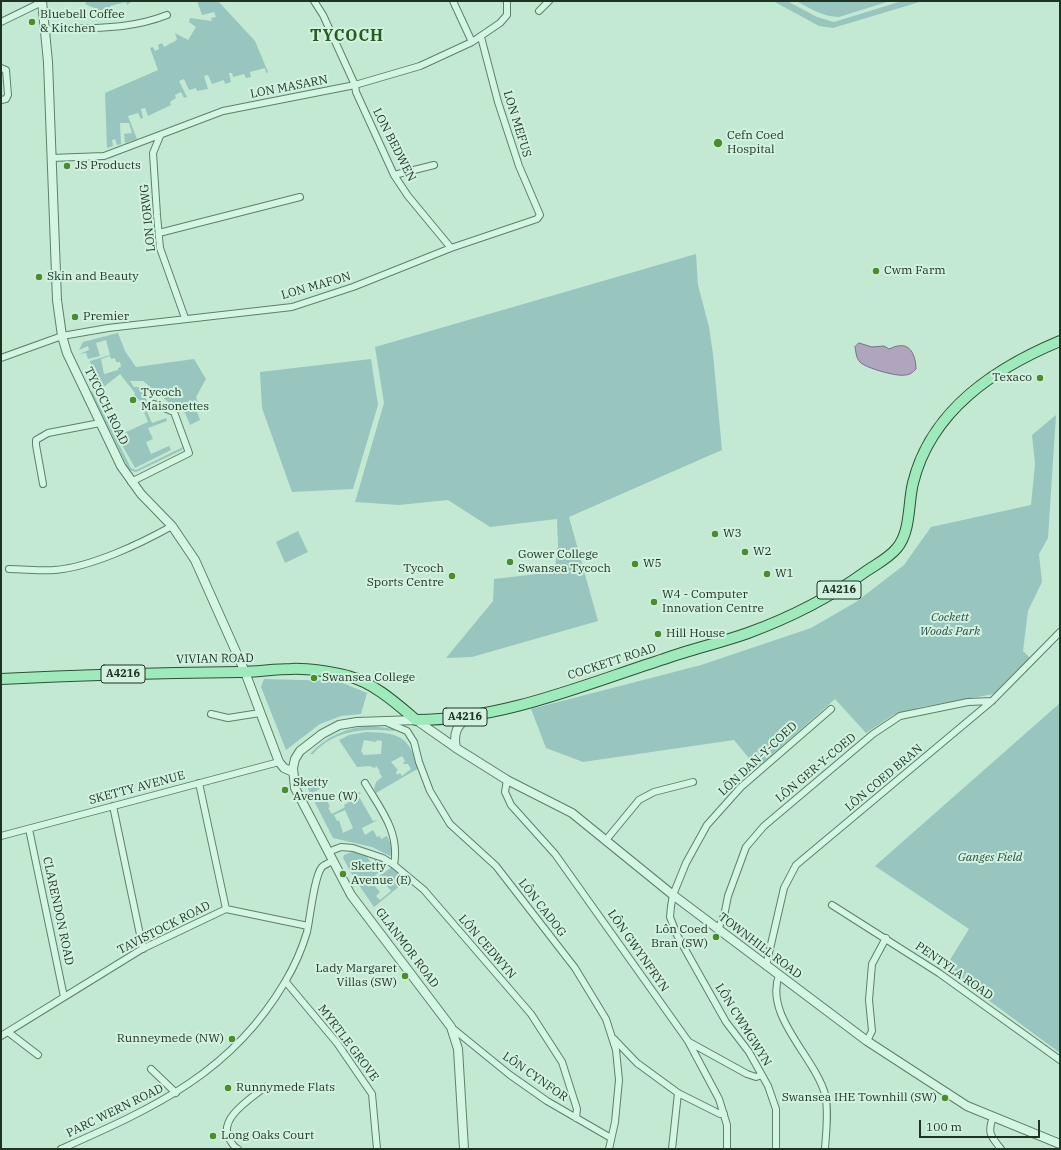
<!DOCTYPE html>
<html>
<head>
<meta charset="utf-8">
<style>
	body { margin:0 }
	#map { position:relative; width:1061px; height:1150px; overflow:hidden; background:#c3e9d3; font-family:"IBM Plex Serif",serif }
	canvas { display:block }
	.frame { position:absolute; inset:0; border:2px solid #1e3322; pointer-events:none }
	.scale { position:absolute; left:919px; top:1120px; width:121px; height:18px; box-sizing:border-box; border:2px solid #1e3322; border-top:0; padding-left:5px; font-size:12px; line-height:14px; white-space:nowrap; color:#1e3322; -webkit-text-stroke:3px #d2f2df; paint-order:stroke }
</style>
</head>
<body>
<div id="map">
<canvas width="1061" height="1150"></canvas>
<div class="frame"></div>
<div class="scale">100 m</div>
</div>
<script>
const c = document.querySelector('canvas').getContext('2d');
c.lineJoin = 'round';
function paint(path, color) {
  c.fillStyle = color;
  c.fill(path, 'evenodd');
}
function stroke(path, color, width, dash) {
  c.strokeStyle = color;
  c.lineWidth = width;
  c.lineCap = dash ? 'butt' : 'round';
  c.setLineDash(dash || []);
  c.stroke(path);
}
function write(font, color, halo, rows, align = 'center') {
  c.font = font + ' "IBM Plex Serif",serif';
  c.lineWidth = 4;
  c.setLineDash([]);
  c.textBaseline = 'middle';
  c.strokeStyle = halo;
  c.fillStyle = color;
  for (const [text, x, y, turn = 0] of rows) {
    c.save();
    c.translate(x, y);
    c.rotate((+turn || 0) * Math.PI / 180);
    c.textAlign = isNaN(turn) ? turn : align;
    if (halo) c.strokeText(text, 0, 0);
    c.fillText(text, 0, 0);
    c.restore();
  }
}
paint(new Path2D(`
	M87 1H130L131 2 127 5 126 2 110 6 111 13 107 15 100 13 101 11 85 4Z
	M197 1H218L255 41 268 72 266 73 265 68 250 72 251 77 246 78 244 74 233 77 232 73H229L231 82 225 84 224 80 212 84 208 75 204 76 208 89 197 91 196 88 189 90 184 79 179 81 187 97 184 98 181 92 175 95 176 98 170 102 171 105 148 116 145 108 141 109 143 118 141 119 138 113 128 116 137 139 125 143 124 134 132 133 129 123H120L121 144 117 145 115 139 112 140 113 146 107 148 105 93 158 70 150 48 153 47 155 51 159 49 158 45 162 43 164 47 177 40 175 33 188 40 196 27 189 22 190 18 212 21 211 18 216 17 214 12 202 15Z
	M773 1H787L817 17 834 22 902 1H923L833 28 819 26Z
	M796 1H890L839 17C823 17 810 8 796 1Z
	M696 254 698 285 709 327 713 354 722 450 569 517 598 621 472 657 446 658 493 601 494 579 554 572 558 546 557 519 490 527 448 500 399 505 355 502 384 403 375 347Z
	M118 333 125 351 136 367 194 359 206 379 196 397 200 407 196 409 200 420 190 425 185 413 179 409 178 410 143 381H130L134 387H139L147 401 145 407 152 423 166 418 167 421 148 428 153 439 146 442 151 454 169 446 171 450 135 468 117 436 148 422 139 399 137 400 134 395 135 393 120 374 105 386 91 383 89 378 94 376 90 361 110 355 106 340 96 343 100 356 88 359 86 353 79 354 89 350 88 346 79 350 83 342ZM110 356 111 359 115 358 116 362H120L121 367 118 368V370L104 374 101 359Z
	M371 359 378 405 353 489 292 492 262 408 260 372Z
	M92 391 131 468 136 470 183 447 182 450 136 472 129 470 91 392Z
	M1056 415 1048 538 1039 554 1042 582 1028 611 1023 651 1031 659 994 694 921 707 893 715 866 733 835 699 757 768 734 740 583 762 546 748 531 709 701 665 811 628 856 602 904 565 931 527 1031 505 1035 464 1032 435Z
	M298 531 308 552 285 563 276 542Z
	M264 679 338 681 367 693 361 714 341 716 320 724 286 750 261 687Z
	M1060 703V1053L945 968 969 929 875 866Z
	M372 726 395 729 394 731C365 728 333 730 313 754H310C326 736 348 727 372 726Z
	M366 732C400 733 407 735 419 768L376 793 374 789 376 782 382 777 379 772 380 771 376 766 375 768 369 766 357 767 339 740 349 735ZM364 740 376 742 377 740 382 741 381 754 363 755V753L361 752ZM402 756 405 761 403 763 404 764H408L411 769 402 776 400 773 397 775 396 772 398 770 391 762Z
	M319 776 318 787 320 789 310 794 306 782 310 783 311 780H306V779Z
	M358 792 361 793 358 795 373 821 378 820 362 828 365 835 373 830 377 837 380 836 381 839 387 836 390 842H392L393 854 390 856 372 847 333 838 312 797 322 793 325 800H327L330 807 328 808 332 814 345 807 344 805 349 802 350 799 347 794ZM345 810 353 828 343 833 339 820 337 821 334 815Z
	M352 852 366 855 371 863 376 859 388 865 366 883 369 887 373 884 380 892 376 896 380 900 391 891 379 876 392 867 404 877 399 881 401 885 374 907 354 878 343 858 344 855Z`), '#98c6bf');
const water = new Path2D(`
	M859 343 872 347 884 346 889 349C892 348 895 346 898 346 912 343 916 359 916 369 913 372 910 375 905 375 898 377 865 368 860 362 856 358 856 352 855 347Z`);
paint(water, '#afa5bd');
stroke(water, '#7a6d8a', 1);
const minor = new Path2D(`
	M314 1 323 15 355 85 356 92 394 175 408 196 451 248
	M453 1 472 42
	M539 11 549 1
	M1 22 42 2
	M46 30C89 27 126 31 167 15
	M1 68 6 70 8 95 6 99 1 100
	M160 136 153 153 157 215 160 248 185 318
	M51 158 104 156 223 111 355 85 420 66 472 42 500 23 507 15V1
	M394 175 434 165
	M159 233 300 197
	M1 358 62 336 108 328 292 307 353 287 451 248 537 219 540 215 519 166 498 102 481 37
	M131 482 189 453 174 412 154 404
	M43 484 36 445V440L48 433 100 423
	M9 569C24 569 40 571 55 570 91 567 140 544 172 526
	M211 714 228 718 260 713
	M388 723 407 731 414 742 419 762 430 791 450 824 496 866 575 968 606 1019 616 1050 619 1080 615 1122 609 1149
	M507 780 505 792 511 805 555 854 688 1041 719 1099 727 1125V1149
	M199 783 226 909
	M365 783C381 810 400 832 394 865
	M113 806 143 949
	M29 829 64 997
	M1 836 279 762
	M606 840 639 800 654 792 693 782
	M328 852 341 847 353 848 383 858 394 865 424 890 531 1014 562 1062 577 1109 576 1118
	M832 905 939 973 1060 1060
	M718 929 724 916 728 896 746 847 764 826 873 734 900 716 968 702 992 701
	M766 966 784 888 796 865 992 701 1060 632
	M779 975C764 1016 814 1056 825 1094 829 1111 826 1132 825 1149
	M286 982 337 1043 372 1094 377 1149
	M451 1027 510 1075 547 1101 611 1138
	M8 1032 38 1055
	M1 1036 142 949 226 909 308 926
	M614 1039 637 1063 678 1093 720 1114H724
	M867 1041 872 1031 869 1000 872 964 886 938
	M689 1042 747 1074 756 1077 762 1075
	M151 1069 176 1093
	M993 1117C987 1134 991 1136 1001 1149
	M61 1149C153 1108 231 1074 285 982 294 967 302 949 307 932 310 919 314 876 322 867 324 865 329 863 332 861
	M238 1149C234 1147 232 1144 230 1140 216 1119 252 1098 265 1087
	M672 1149 678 1093
	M776 1149V1109L768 1086 749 1052 726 1022 677 935 670 917 671 906 673 895 686 863 707 825 741 787 831 709`);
const tertiary = new Path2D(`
	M42 1 48 62 57 300 62 336 67 353 121 466 141 494 172 526 195 560 245 672 279 762 284 768 293 772
	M456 748C453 732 457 726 469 716
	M464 1149 458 1049 451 1027 351 895 295 788 293 768 295 759 300 751 322 734 339 725 357 722 416 720 456 748 507 780 572 813 673 895 867 1041 967 1106 1060 1144`);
const primary = new Path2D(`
	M1 679C81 675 160 673 240 672 257 672 274 669 291 669 310 668 330 672 348 676 374 683 396 703 416 720 502 720 583 685 664 659 691 649 720 643 748 633 789 618 829 598 865 572 875 565 889 558 897 548 911 531 908 503 913 483 931 410 995 368 1060 341`);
stroke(minor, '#5b8265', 8);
stroke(tertiary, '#5b8265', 10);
stroke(primary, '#2f5035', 12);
stroke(minor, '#d5f5e3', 6);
stroke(tertiary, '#d5f5e3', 8);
stroke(primary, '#9eeabd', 10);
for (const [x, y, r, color] of [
	[32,22,4,"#4b8b31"],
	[718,143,5,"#4b8b31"],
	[67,166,4,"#4b8b31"],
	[876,271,4,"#4b8b31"],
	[39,277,4,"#4b8b31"],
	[75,317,4,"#4b8b31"],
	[1040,378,4,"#4b8b31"],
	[133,400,4,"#4b8b31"],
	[715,534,4,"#4b8b31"],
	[745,552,4,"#4b8b31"],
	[510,562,4,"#4b8b31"],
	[635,564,4,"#4b8b31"],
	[767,574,4,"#4b8b31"],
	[452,576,4,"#4b8b31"],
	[654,602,4,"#4b8b31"],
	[658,634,4,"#4b8b31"],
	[314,678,4,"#4b8b31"],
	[285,790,4,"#4b8b31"],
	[343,874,4,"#4b8b31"],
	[716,937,4,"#4b8b31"],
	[405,976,4,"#4b8b31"],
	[232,1039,4,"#4b8b31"],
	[228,1088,4,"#4b8b31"],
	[945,1098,4,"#4b8b31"],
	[213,1136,4,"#4b8b31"]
]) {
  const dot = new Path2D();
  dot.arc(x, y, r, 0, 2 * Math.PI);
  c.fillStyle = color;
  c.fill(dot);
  stroke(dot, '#d2f2df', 1.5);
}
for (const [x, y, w] of [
	[839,590,44],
	[123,674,44],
	[465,717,44]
]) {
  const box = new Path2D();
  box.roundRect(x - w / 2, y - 9, w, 18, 3);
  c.fillStyle = '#d2f2df';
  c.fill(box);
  stroke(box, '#1e3322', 1);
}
write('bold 11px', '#1e3322', null, [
	["A4216",839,590],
	["A4216",123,674],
	["A4216",465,717]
]);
write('12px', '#1e3322', '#d2f2df', [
	["Bluebell Coffee",40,15],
	["& Kitchen",40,29],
	["Cefn Coed",727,136],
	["Hospital",727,150],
	["JS Products",75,166],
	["Cwm Farm",884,271],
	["Skin and Beauty",47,277],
	["Premier",83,317],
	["Texaco",1032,378,"right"],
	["Tycoch",141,393],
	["Maisonettes",141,407],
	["W3",723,534],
	["W2",753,552],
	["Gower College",518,555],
	["Swansea Tycoch",518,569],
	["W5",643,564],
	["Tycoch",444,569,"right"],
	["Sports Centre",444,583,"right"],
	["W1",775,574],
	["W4 - Computer",662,595],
	["Innovation Centre",662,609],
	["Hill House",666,634],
	["Swansea College",322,678],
	["Sketty",293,783],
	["Avenue (W)",293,797],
	["Sketty",351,867],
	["Avenue (E)",351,881],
	["Lôn Coed",708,930,"right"],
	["Bran (SW)",708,944,"right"],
	["Lady Margaret",397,969,"right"],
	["Villas (SW)",397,983,"right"],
	["Runneymede (NW)",224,1039,"right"],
	["Runnymede Flats",236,1088],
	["Swansea IHE Townhill (SW)",937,1098,"right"],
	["Long Oaks Court",221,1136]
], 'left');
write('12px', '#1e3322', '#d2f2df', [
	["LON MASARN",289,87,-11],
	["LON MEFUS",517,124,73],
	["LON BEDWEN",394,145,63],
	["LON IORWG",148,218,-96],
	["LON MAFON",316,286,-16],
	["TYCOCH ROAD",106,406,64],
	["VIVIAN ROAD",215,659,-1],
	["COCKETT ROAD",612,662,-18],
	["LÔN DAN-Y-COED",758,759,-43],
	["LÔN GER-Y-COED",816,768,-40],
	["LÔN COED BRAN",884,778,-40],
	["SKETTY AVENUE",137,788,-15],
	["LÔN CADOG",542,908,52],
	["CLARENDON ROAD",58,911,78],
	["TAVISTOCK ROAD",164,928,-27],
	["TOWNHILL ROAD",760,946,37],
	["LÔN CEDWYN",487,947,49],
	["GLANMOR ROAD",407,948,53],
	["LÔN GWYNFRYN",638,951,55],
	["PENTYLA ROAD",954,971,35],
	["LÔN CWMGWYN",743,1025,58],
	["MYRTLE GROVE",348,1043,53],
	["LÔN CYNFOR",535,1077,35],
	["PARC WERN ROAD",115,1111,-26]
]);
write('italic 12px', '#274e4c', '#d2f2df', [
	["Cockett",950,618],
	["Woods Park",950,632],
	["Ganges Field",990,858]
]);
c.letterSpacing = '1px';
write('bold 16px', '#265c22', '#d2f2df', [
	["TYCOCH",347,36]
]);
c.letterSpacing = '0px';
</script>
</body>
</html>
